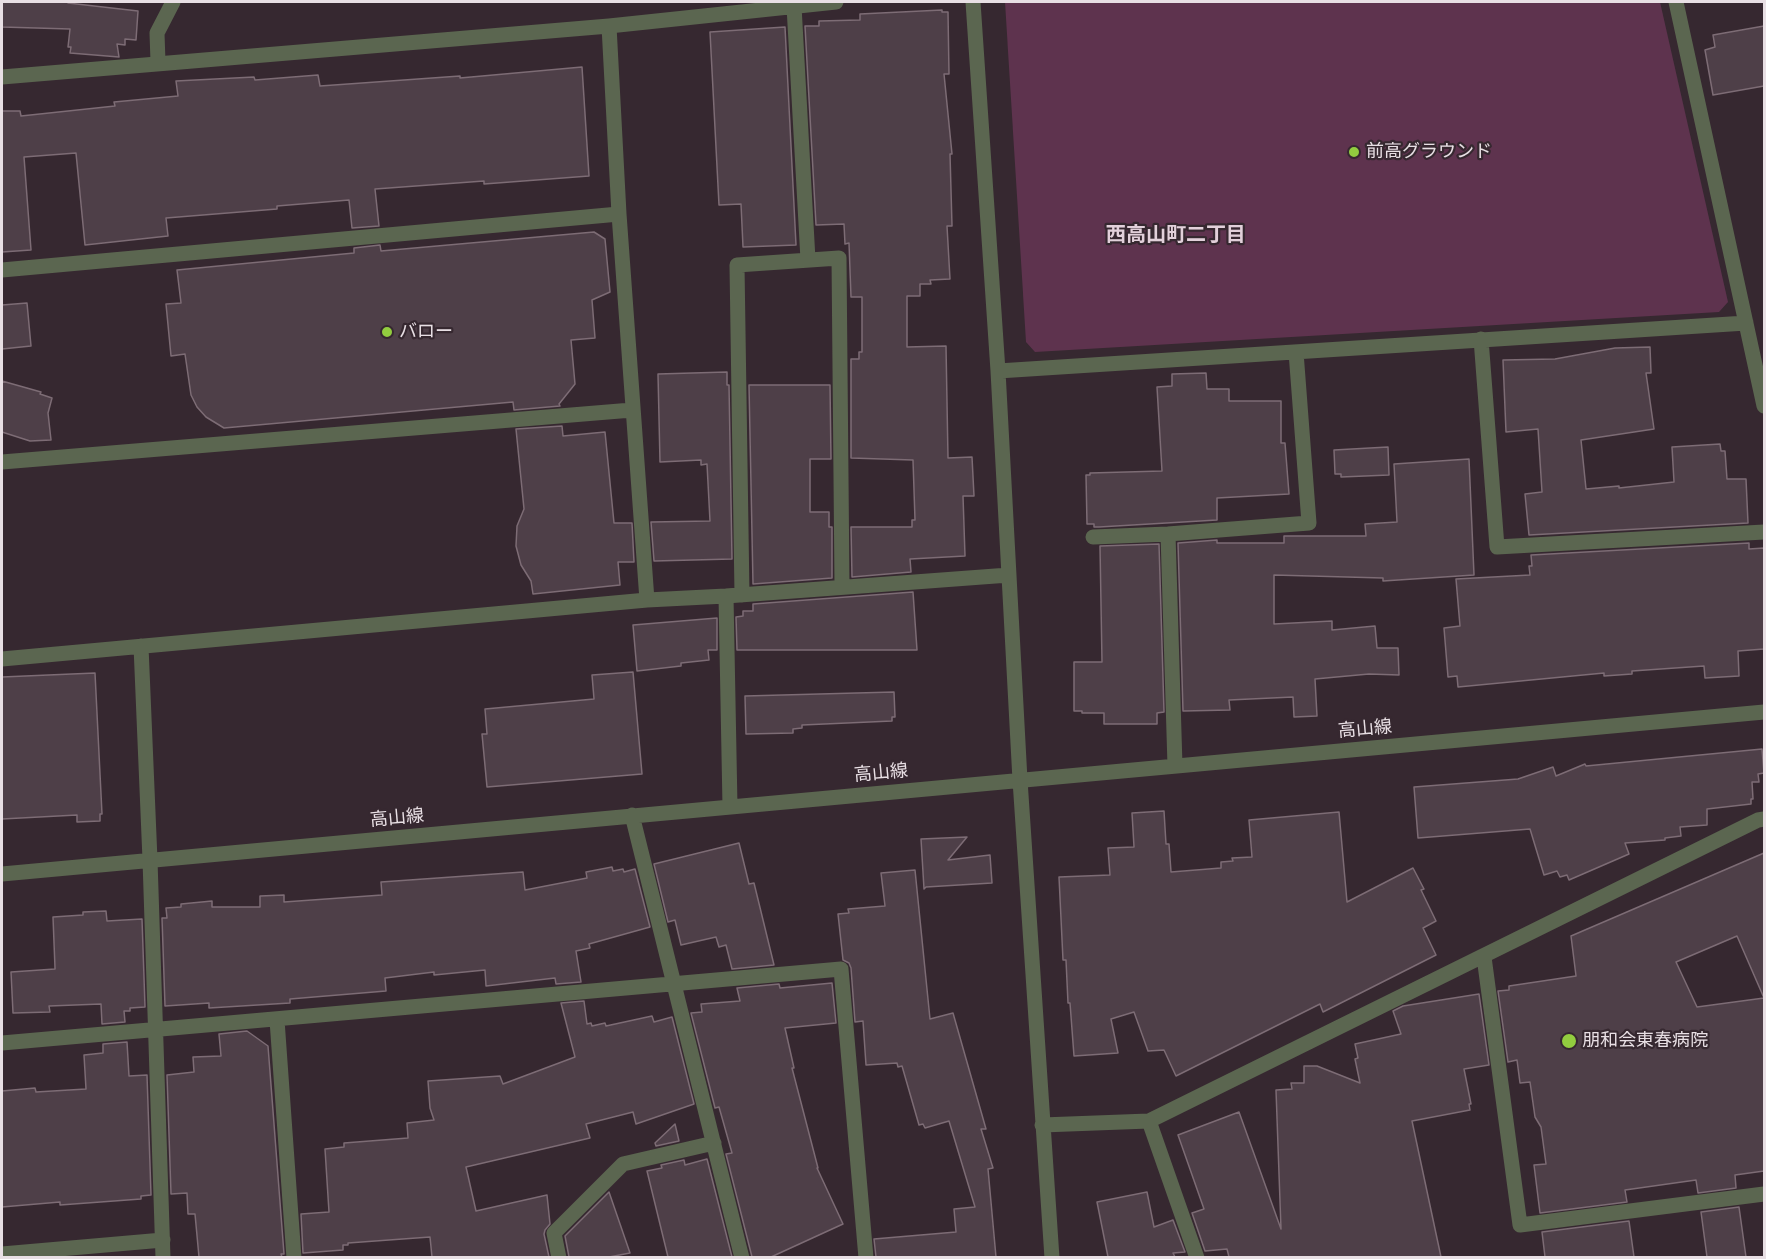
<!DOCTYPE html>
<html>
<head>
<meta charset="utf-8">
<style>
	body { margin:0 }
	#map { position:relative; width:1766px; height:1259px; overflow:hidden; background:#362830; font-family:Quicksand,sans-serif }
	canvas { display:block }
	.frame { position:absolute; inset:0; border:3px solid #e8dfe4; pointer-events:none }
</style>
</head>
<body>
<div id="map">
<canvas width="1766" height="1259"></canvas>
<div class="frame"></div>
</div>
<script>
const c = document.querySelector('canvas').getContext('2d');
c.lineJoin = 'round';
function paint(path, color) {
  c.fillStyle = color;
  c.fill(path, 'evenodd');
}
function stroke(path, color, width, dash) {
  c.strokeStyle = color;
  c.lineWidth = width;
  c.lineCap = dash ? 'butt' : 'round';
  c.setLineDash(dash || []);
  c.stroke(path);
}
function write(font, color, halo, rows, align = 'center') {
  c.font = font + ' Quicksand,"Noto Sans JP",sans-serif';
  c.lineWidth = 4.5;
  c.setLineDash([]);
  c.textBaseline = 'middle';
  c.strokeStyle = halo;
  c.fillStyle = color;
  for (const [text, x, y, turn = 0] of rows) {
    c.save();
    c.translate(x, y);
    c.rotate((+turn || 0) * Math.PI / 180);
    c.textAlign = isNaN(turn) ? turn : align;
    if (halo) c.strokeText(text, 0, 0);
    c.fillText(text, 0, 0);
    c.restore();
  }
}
paint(new Path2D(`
	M1005 2H1660L1728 302 1719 312 1035 352 1026 342Z`), '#5e334e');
const building = new Path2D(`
	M2 2H68V3L138 11 136 40 125 39V45L117 44 119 57 70 53 71 47H68L70 29 2 27Z
	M942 10V12H948L949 74H944L952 154H950L952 226H947L950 279 930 280 931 284H920V296H907V347L946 346 948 458 972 457 974 496H963L965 556 910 559 911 572 852 577 851 527H912V520H915L913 460 851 458V359H859V352H862V297H851L849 243 845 244 844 224 816 225 805 26H819V21L860 20V14Z
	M1764 26V86L1713 95 1705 50 1715 47 1713 35Z
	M785 27 796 245 743 247 741 204 719 205 710 32Z
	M582 67 589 176 484 184V181L375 189 379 226 352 228 349 200 277 206V209L166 218 168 236 85 245 76 153 24 157 31 250 2 252V111H20L21 116 115 106 114 102 178 96 176 81 254 77 255 80 318 75 320 86 460 76V78Z
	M594 232 605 239 610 292 592 300 595 338 571 340 575 384 559 404 560 406 514 410 513 402 224 428 206 417 197 407 191 395 185 354 171 356 166 304 181 303 177 270 354 253V248L380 245 381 251Z
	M27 303 31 346 2 349V305Z
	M1650 347 1651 373H1646L1654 429 1581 440 1586 489 1619 486V488L1674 482 1672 447 1720 444 1721 451H1725L1727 479H1746L1748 523 1529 535 1525 494 1542 492 1538 429 1506 432 1503 360 1555 359 1615 348Z
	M727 372V385H729L732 559 654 561 651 522 710 521 707 464 701 465V460L660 462 658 374Z
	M1206 373 1207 389H1229V401H1281V443H1285L1289 494 1217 498V520L1099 527H1094V524H1087L1086 475H1090V473L1162 471 1157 387 1172 386V374Z
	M2 381 41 392 40 394 52 398 48 413 51 440 30 441 2 432Z
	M749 385H830L831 459H810V512H829V527H832V578L753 584Z
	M562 426 563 436 605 432 614 523H632L634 562H618L620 585 533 594 531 581 521 565 516 546 517 526 524 509 516 429Z
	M1388 447 1389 475 1341 477V474H1335L1334 450Z
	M1469 459 1474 575 1383 581V578L1274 575V624L1332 621V630L1375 626 1377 648H1398L1399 675 1369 674 1315 679 1317 716 1294 717 1293 697 1229 700 1230 710 1183 711 1178 543 1217 540V543H1284V536H1366L1365 524 1397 522 1394 464Z
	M1749 543V549L1764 548V649L1738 651 1739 676 1705 678 1704 666 1632 671V674L1604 676V673L1458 687 1457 676 1448 677 1444 628 1460 626 1456 579 1530 575 1529 566H1532L1531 555Z
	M1159 544 1164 712 1157 713V724H1104V713H1082V711H1074V662H1102L1100 546Z
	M913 592 917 650H737L736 617 743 616V611H753V604Z
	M717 618V650H708L709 660 681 663V666L637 671 633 625Z
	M633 672 642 774 487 787 482 734H487L485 709 594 699 592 675Z
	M95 673 102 814H100V821L77 822V815L2 819V677Z
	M894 692 895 717H892V721L802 725V728L793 729V733L746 734 745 696Z
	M1762 749 1764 773 1758 774 1759 782H1752L1753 799H1751V804L1707 809V825L1680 827 1681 836 1665 838V840L1625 843 1629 854 1569 880 1567 875 1560 877 1557 871 1544 875 1530 829 1418 838 1414 787 1518 779 1553 767 1556 776 1585 764 1586 766Z
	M1164 811 1166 844H1169L1171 872 1221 868V862L1233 861 1232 858 1252 857 1249 820 1339 812 1347 902 1413 868 1424 889 1421 890 1436 921 1423 928 1436 955 1323 1012 1320 1004 1176 1076 1164 1050 1148 1051 1134 1012 1111 1019 1118 1053 1074 1056 1070 1003H1068L1066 960H1063L1059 877 1110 875 1108 848 1134 847 1132 813Z
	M967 837 948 860 990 855 992 883 926 887 924 889 921 839Z
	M739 843 749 884 754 883 774 965 732 969 726 945 719 947 716 937 681 945 675 920 668 922 654 864Z
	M1764 853V1171L1735 1175 1736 1188 1698 1193 1696 1180 1625 1190 1627 1202 1540 1213 1534 1165 1546 1164 1541 1127 1535 1117 1530 1082 1520 1083 1517 1060 1508 1062 1498 991 1509 990V986L1576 976 1571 936ZM1737 936 1764 998 1697 1007 1676 962Z
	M612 867 613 871 623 869 624 872 635 869 650 927 589 944 590 948 576 951 581 982 556 984 555 978 486 986 485 970 434 975V972L385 978 386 991 290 999V1003L209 1008V1003L165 1006 162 918H167L166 908 181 907V904L212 901V907H260V896L284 895V902L382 895 381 882 523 872 525 890 587 878 586 872Z
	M915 870 930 1019 953 1013 986 1129H981L993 1168 988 1169 996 1257H876L874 1239 956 1232 954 1209 975 1207 949 1121 925 1128 923 1124 919 1125 902 1066 898 1067 897 1063 866 1065 863 1021 855 1022 851 968 849 963 843 960 838 914 849 913 848 909 885 906 881 873Z
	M106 911 107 921 142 919 145 1007 130 1008V1011H124L125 1022 102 1024 101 1004 49 1006 50 1012 13 1013 11 972 55 969V968L53 917 83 915V912Z
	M832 983 836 1023 785 1028 794 1068H792L818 1168H817L843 1224 771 1257H752L726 1154 732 1153 719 1107 715 1108 691 1013 702 1012 701 1004 740 1001 737 988 779 984 780 988Z
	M1479 994 1489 1065 1464 1069 1471 1104H1469L1470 1110 1412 1121 1441 1257H1229L1227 1249 1205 1251 1192 1213 1204 1209 1178 1135 1239 1112 1281 1229 1276 1090 1292 1089 1291 1083H1304V1066H1317L1360 1083 1355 1059 1358 1058 1355 1044 1401 1034 1393 1011 1403 1006Z
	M584 1001 587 1024 591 1023 592 1026 605 1023 606 1026 652 1016 654 1022 672 1017 694 1104 636 1124 633 1112 586 1124 590 1138 466 1167 476 1211 547 1195 550 1224 545 1230 544 1234 549 1257H432L430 1237 348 1243V1245H343V1250L303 1253 301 1214 329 1212 325 1149 344 1147V1143L408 1138 407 1123 434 1120 430 1108 428 1081 500 1076 503 1084 575 1057 561 1003Z
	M247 1031 268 1046 284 1254H281L282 1257H199L195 1214H188L187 1193 171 1194 167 1075 194 1072 193 1057 221 1056 219 1034Z
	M127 1042 129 1076 147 1075 151 1195 141 1196V1199L60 1205V1202L2 1207V1091L35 1088 36 1092 86 1089 84 1055 103 1053V1044Z
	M675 1124 679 1141 656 1146 655 1143Z
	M707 1159 732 1257H668L647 1171 662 1168 661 1165 684 1160 685 1165Z
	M609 1192 630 1253 609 1257H569L565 1236Z
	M1147 1192 1154 1227 1173 1220 1185 1252 1173 1253 1175 1257H1108L1097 1202Z
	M1739 1207 1746 1257H1707L1701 1212Z
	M1629 1221 1634 1257H1545L1542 1232Z`);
paint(building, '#4e3f48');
stroke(building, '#7d6c75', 1.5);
stroke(new Path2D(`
	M973 2 998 371 1020 780 1052 1258
	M1676 2 1764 406
	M794 6 808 260
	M609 26 619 214 647 600
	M158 62 157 33 173 2
	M2 77 609 26 836 2
	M2 270 619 214
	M1481 339 1497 547 1764 532
	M998 371 1746 323
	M2 462 632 410
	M1168 534 1175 766
	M1093 537 1168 534 1309 523 1296 352
	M742 595 737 265 839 258 842 586
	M726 596 730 807
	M141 646 150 860 163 1258
	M2 659 647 600 726 596 1009 575
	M632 815 742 1258
	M2 874 1764 712
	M1484 957 1520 1225 1764 1194
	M277 1020 294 1258
	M2 1043 841 969 866 1258
	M1149 1121 1758 820 1764 819
	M1042 1125 1149 1121 1197 1258
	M2 1254 163 1240
	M559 1258 554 1233 623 1164 714 1143`), '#5b6650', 15);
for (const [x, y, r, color] of [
	[1354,152,6,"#92cd3f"],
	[387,332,6,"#92cd3f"],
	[1569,1041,8,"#92cd3f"]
]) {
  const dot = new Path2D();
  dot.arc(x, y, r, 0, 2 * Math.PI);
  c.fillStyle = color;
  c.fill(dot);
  stroke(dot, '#362830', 2);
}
write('18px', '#e8dfe4', '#362830', [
	["前高グラウンド",1366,152],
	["バロー",399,332],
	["朋和会東春病院",1582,1041]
], 'left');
write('18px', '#e8dfe4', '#362830', [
	["高山線",1365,729,-5],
	["高山線",881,773,-5],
	["高山線",397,818,-5]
]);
write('bold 20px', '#e2d0da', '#362830', [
	["西高山町二丁目",1176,235]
]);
</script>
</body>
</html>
